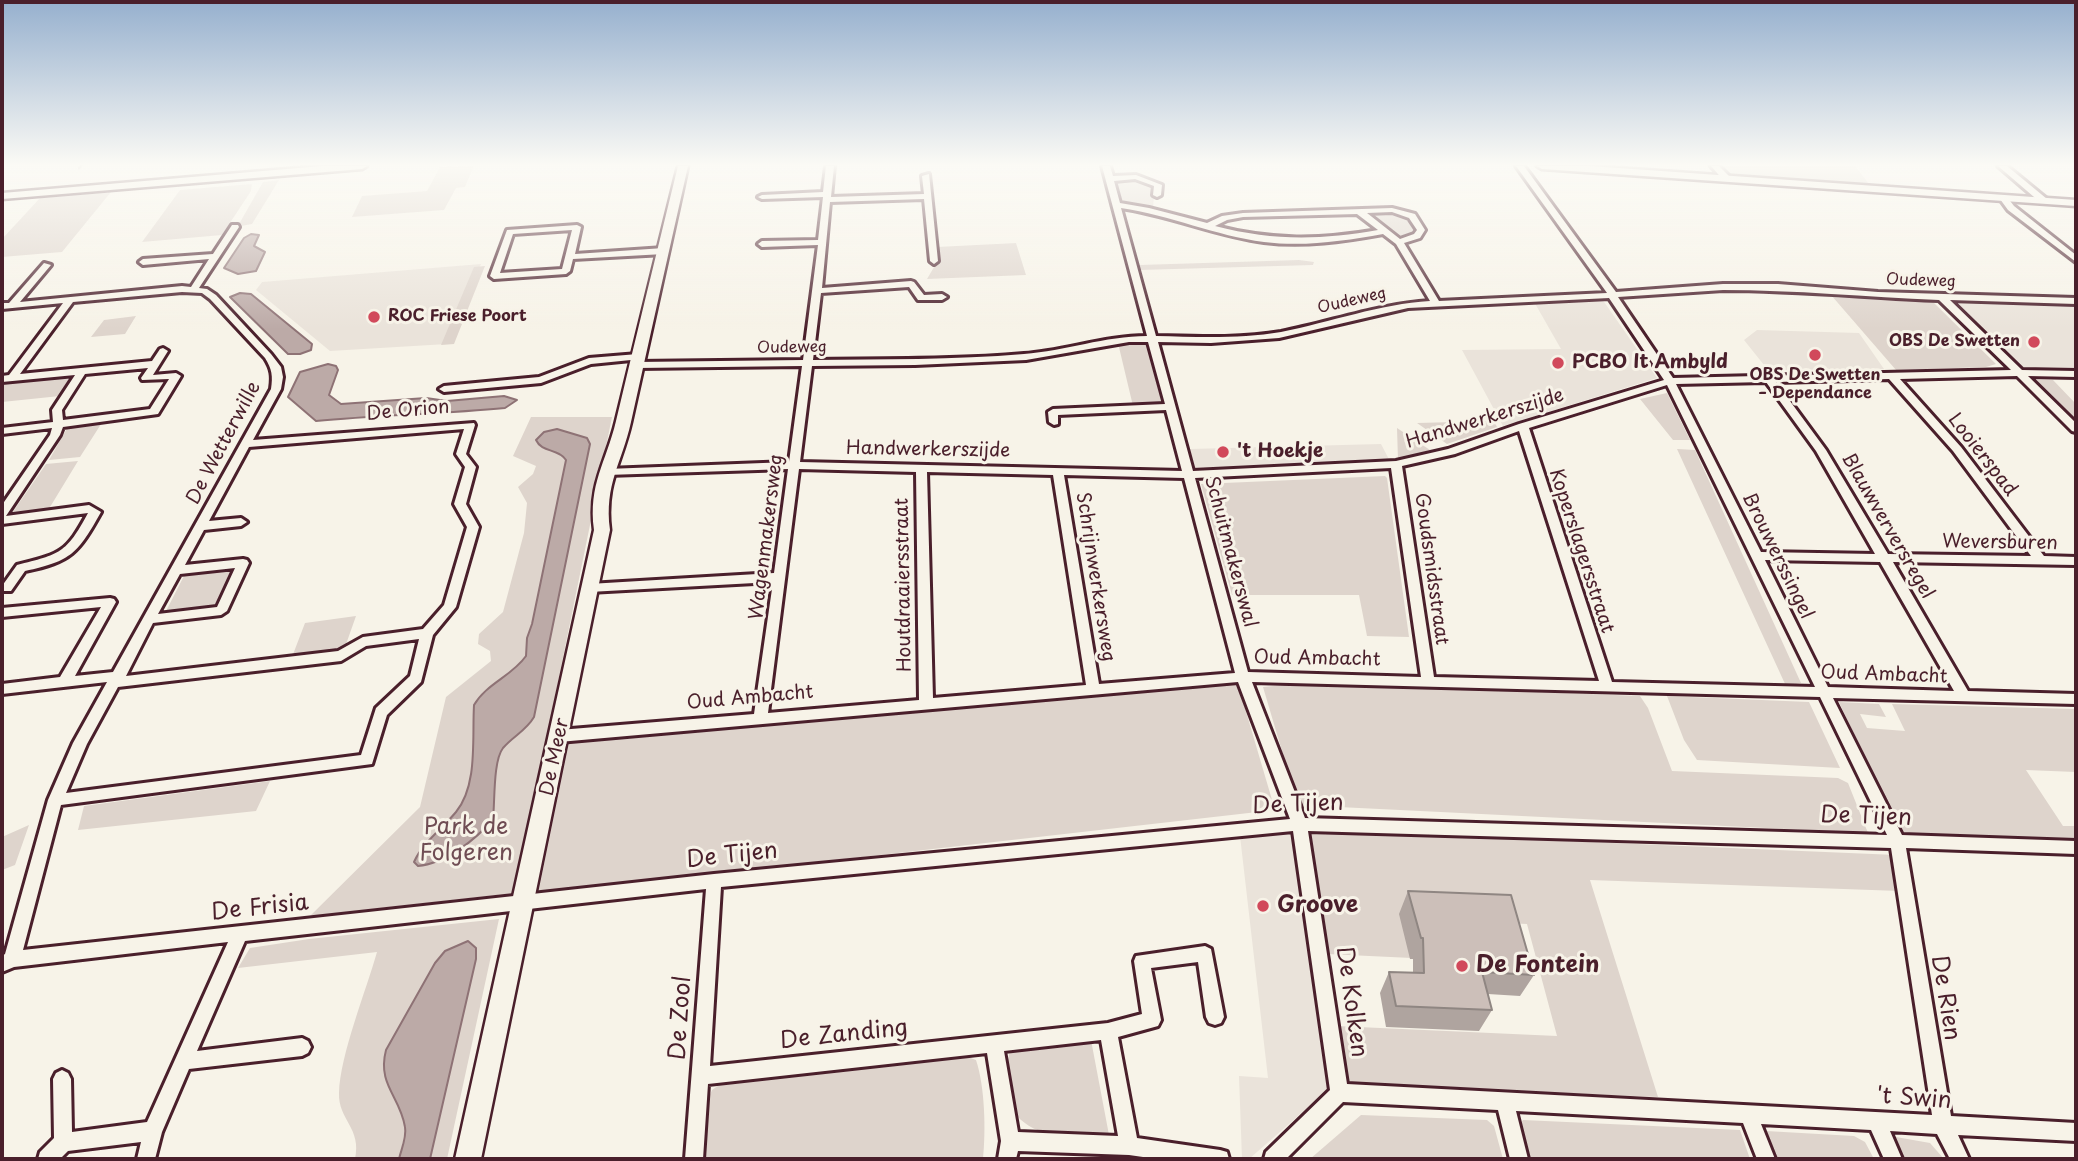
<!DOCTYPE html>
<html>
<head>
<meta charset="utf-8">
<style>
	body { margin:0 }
	#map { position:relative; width:2078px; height:1161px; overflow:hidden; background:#f7f3e8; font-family:"Playpen Sans",sans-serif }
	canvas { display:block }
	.frame { position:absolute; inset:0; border:4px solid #4a1f2b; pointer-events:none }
</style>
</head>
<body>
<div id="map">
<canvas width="2078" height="1161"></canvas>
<div class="frame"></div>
</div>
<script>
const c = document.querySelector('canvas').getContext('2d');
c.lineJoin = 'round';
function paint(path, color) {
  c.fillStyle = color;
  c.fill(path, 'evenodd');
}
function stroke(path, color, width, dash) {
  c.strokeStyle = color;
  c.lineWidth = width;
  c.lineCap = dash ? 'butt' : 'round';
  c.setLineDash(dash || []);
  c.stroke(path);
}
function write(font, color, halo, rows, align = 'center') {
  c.font = font + ' "Playpen Sans",sans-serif';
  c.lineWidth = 6;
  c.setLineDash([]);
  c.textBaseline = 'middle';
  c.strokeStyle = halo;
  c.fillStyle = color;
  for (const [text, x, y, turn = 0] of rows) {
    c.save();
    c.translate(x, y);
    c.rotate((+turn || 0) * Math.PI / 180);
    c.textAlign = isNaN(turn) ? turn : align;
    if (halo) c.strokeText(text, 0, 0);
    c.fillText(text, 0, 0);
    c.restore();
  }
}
paint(new Path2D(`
	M481 264 447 344 330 351 256 290 262 282Z
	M1600 296 1657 378 1503 426 1462 350 1561 349 1533 300Z
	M1952 301 2076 305V371L2018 368Z
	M1757 330 1859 333 1884 369 1768 370 1744 340Z
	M1381 444 1393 467 1196 473 1190 449Z
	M1294 833 1330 1088 1249 1159H1242L1239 1076 1268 1078 1240 836Z`), '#eae3da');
paint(new Path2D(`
	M474 166 465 187 456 188 444 210 352 217 362 196 427 191 440 167Z
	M1718 166H1855L1870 185 1725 174Z
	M1137 179 1155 188 1153 208 1119 204 1112 180Z
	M279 180 252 224 241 226 239 224 263 182Z
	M252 184 251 191 222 235 142 242 180 190Z
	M111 192 62 252 2 257V239L40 198Z
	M1373 212H1393L1410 217 1416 229 1414 234 1394 240Z
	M1016 243 1026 275 927 279 937 262V247Z
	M1299 260 1314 262 1313 265 1140 270 1139 265Z
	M485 266 454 344 441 345 474 267Z
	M1831 295 1932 301 1996 364 1986 367 1896 370Z
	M136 316 125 334 91 337 104 320Z
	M1148 341 1163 405 1133 406 1118 343Z
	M60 376 70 380 60 396 2 402V382Z
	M2022 380H2053L2076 404V437Z
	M1667 393 1690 440H1673L1640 399Z
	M531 417H612L515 893 310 916 420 807 446 697 491 661 490 651 478 644 479 634 503 612 524 533 527 503 518 487 533 474 536 466 513 456Z
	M103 421 80 457 49 460 69 425Z
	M1494 421 1497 427 1447 444 1417 423Z
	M1397 428 1430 450 1398 460Z
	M1677 449 1695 450 1801 683 1786 686Z
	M78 461 47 512 10 516 46 464Z
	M1385 476 1387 478 1409 637 1367 636 1359 595H1232L1201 484Z
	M236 567 216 609 164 615 186 572Z
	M356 616 344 650 292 657 305 623Z
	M1237 681 1275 810 538 894 570 738Z
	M1307 683 1640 696 1648 708 1672 771 1838 778 1848 783 1868 833 1298 805 1263 687Z
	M1667 696 1809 702 1840 768 1697 760 1684 740Z
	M1839 702 1879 704 1886 717 1860 714 1867 728 1905 731 1892 704 2076 709V772L2026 770 2063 826H2076V842L1904 835 1897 827Z
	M270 781 256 811 78 830 84 806Z
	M29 825 15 865 2 870V837Z
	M1306 830 1896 855 1900 891 1590 880 1658 1097 1345 1084 1336 1026 1557 1036 1527 924 1425 919 1433 959 1327 954Z
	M499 919 447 1159H430L476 959V948C454 944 443 947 432 968L402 1117 406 1129 399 1159H355C362 1128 338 1120 339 1093 340 1055 366 991 377 952L238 968 250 948 309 939Z
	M1091 1040 1109 1135 1106 1138C1076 1139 1033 1139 1014 1112 1010 1106 1010 1097 1009 1091 1007 1075 1006 1063 1011 1048Z
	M960 1054 976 1060C985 1087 986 1131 983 1159H705L709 1097 712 1090 725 1081Z
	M1361 1115 1487 1120 1494 1126 1503 1159H1310Z
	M1523 1120 1740 1130 1750 1159H1525L1519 1126Z
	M1766 1131 1854 1136 1865 1142 1874 1159H1776Z
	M1896 1137 1930 1143 1944 1159H1903L1894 1138Z`), '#ded4cc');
const water = new Path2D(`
	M251 234 259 235 254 246 265 252 256 271 238 274 224 268 244 238Z
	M240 293 251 294 312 344 311 350 300 354H288L230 297Z
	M328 364 336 366 338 370 329 395 341 404 426 398 447 401 504 396 517 400 505 408C442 414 379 415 316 421L288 397 300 372Z
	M557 429 587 438 590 444 534 717C526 731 513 736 503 748 493 761 495 801 493 819 476 840 444 864 418 866L414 862C423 842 442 829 456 812 478 785 472 739 474 705 486 684 512 676 526 656L527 638 532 624 566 460C558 448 542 453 536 440L544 432Z
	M468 941 476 948V959L430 1159H399C401 1150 407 1137 405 1127 400 1096 377 1085 386 1050L435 963 445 951Z`);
paint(water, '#bcaaa7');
stroke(water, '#8e7275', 2);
stroke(new Path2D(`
	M79 168 81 166`), '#8e7275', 2.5);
const street = new Path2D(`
	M826 166H834L831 197 924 194 922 176 929 174 938 261 934 264 930 261 924 199 830 202 822 288 911 281 914 282 924 295 942 294 947 297 942 300H918L909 287 821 293 813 360C883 359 954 360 1024 354 1065 351 1105 336 1147 336L1102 166H1110L1113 176 1136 175 1162 185 1161 195 1157 197 1153 195 1154 186 1135 179 1114 181 1120 203 1149 208 1207 223 1222 216 1243 213 1392 208 1415 214 1425 230 1420 238 1404 243 1439 301 1607 293 1516 166H1524L1616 292 1723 284H1778L1878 292 2076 298V304L1950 300 2022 370 2076 371V377L2028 376 2076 423V432L2072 431 2017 376 1900 379 1961 447 2044 556 2076 557V565L1893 562 1968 691 2076 694V704L1833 698 1902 835 2076 841V854L1906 848 1951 1116 2076 1123V1141L1958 1135 1969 1159H1950L1937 1134 1890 1131 1902 1159H1884L1871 1130 1761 1124 1775 1159H1757L1743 1123 1516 1111 1528 1159H1510L1498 1110 1343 1102 1286 1159H1264L1266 1152 1330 1090 1293 831 721 887 710 1066 1108 1023 1142 1014 1134 961 1136 956 1205 946 1211 949 1224 1017 1221 1023 1215 1025 1209 1023 1206 1017 1198 962 1151 968 1161 1020 1158 1026 1118 1037 1137 1138 1220 1150 1227 1152 1229 1159H1157L1129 1155 1018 1151 1016 1159H998L1001 1141 987 1053 708 1084 703 1159H685L706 889 245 941 197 1051 302 1038 308 1041 311 1047 308 1053 302 1056 189 1069 162 1132 155 1159H137L141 1142 68 1151 60 1159H38L40 1152 54 1138 53 1079 56 1073 62 1070 68 1073 71 1079 72 1132 147 1122 228 942 14 967 2 972V956L5 954 48 800 73 743 107 682 2 694V684L60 677 101 607 2 617V608L110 598 114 599 116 602 75 676 113 672 271 389C273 376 272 369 265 358L210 299 202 293 182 292 73 302 20 374 152 361 160 349 163 348 168 351 153 375 176 373 181 376 158 414 63 427 60 435 6 516 89 505 101 512C78 553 72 561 25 571L11 591H3L2 586 17 565C60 554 66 554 88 513L2 524V505L50 435 52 428 2 434V428L53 422 52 410 75 375 2 382V376L9 375 63 303 2 309V303H9L44 263 51 265 20 302 182 286 191 287 209 259 143 265 139 262 143 259 213 254 232 225H238L239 227 199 288 207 289 216 295 271 354 281 367 283 377 281 389 253 440 474 423 475 425 466 454 476 467 466 504 479 527 456 607 433 635 421 682 387 715 372 764 61 805 23 950 714 874 1290 819 1238 682 559 742 554 740 552 736 554 732 559 730 754 714 773 582 589 592 583 588 589 584 774 573 788 469 607 475 601 472 607 469 789 462 802 366 637 368 632 365 637 362 803 360 818 245 762 247 758 244 762 241 818 240 823 197 762 199 758 197 762 195 823 192ZM1121 208C1170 215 1216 236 1264 242 1304 247 1344 241 1383 234L1396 244 1430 301C1380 304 1331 322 1281 332 1241 339 1197 337 1156 336ZM1392 212 1409 218 1417 230 1414 234 1400 239 1367 213ZM1357 214 1378 230C1320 240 1273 241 1215 226L1227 220 1243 217ZM1723 290C1795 290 1867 297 1939 300L2011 370 1673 378 1618 297ZM1609 298 1664 380 1519 424 1448 449 1396 461 1193 471 1158 342 1211 343 1279 338 1408 308ZM1129 342H1148L1165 404 1053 409 1048 412 1049 422 1054 425 1058 424V415L1166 410 1182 471 800 462 812 366 915 365 1026 360ZM148 368 141 378 142 380 169 379 150 409 63 420 62 410 85 374ZM1889 379 1953 451 2031 556 1888 554 1826 450 1776 382ZM1766 382 1816 451 1875 554 1761 552 1676 384ZM1667 385 1815 687 1612 682 1529 428ZM464 429 456 454 465 467 454 504 467 527 444 605 423 629 363 637 338 651 126 676 153 623 221 615 227 611 249 563 247 560 243 559 185 565 204 530 241 526 247 522 241 518 209 521 249 447ZM1519 431 1599 681 1434 677 1402 466 1455 454ZM1391 468 1421 677 1248 672 1195 478ZM799 469 916 472 919 700 768 713ZM927 472 1053 475 1086 685 933 698ZM1064 475 1184 478 1235 673 1099 684ZM1765 560 1880 562 1954 691 1828 687ZM235 568 217 607 158 614 180 574ZM419 639 410 676 376 708 361 755 66 793 87 744 118 687 341 661 366 646ZM1252 682 1820 697 1887 835 1305 818ZM1308 831 1891 848 1932 1115 1347 1084ZM1101 1040 1118 1136 1018 1132 1004 1051Z
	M1711 166H1719L1730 177V181H1724Z
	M1998 166H2007L2047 199V203H2041Z
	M2001 197H2007L2014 206 2076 255V262L2008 210 2000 199Z
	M577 225 581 227 575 254 664 248 668 251 664 254 573 259 570 271 566 274 494 279 490 276 507 230ZM572 230 562 269 500 273 513 234Z
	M638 354 641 355V359L591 364 541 383 444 392 439 389 444 386 539 377 589 358Z`);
const secondary = new Path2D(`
	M322 166H367L362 169 2 199V193Z
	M678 166H688C669 251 650 336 631 422 622 463 604 484 610 530L481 1159H455L594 530C588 484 606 463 616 421 636 336 657 251 678 166Z
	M1537 166H1590L2076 200V206L1542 169Z`);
stroke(street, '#4a1f2b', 6);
stroke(secondary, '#4a1f2b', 5);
paint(street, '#f7f3e8');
paint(secondary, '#f7f3e8');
paint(new Path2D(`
	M1408 891 1534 975 1520 996 1488 994 1492 1010 1479 1031 1386 1027 1380 993 1389 972 1413 973V959H1410L1399 914Z`), '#afa49f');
const building = new Path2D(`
	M1408 891 1511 895 1534 975 1482 972 1492 1010 1396 1006 1389 972 1424 973 1423 938H1421Z`);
paint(building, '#ccbfb9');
stroke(building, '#8f8682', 2);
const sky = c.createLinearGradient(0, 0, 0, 329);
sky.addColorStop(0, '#96b0ce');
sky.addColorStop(0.5, '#fbfaf5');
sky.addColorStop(1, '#fbfaf500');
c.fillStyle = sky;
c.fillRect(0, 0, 2078, 329);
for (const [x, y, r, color] of [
	[374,317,7,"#d1495b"],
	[2034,342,7,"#d1495b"],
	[1815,355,7,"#d1495b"],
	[1558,363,7,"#d1495b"],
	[1223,452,7,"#d1495b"],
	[1263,906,7,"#d1495b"],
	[1462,966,7,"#d1495b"]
]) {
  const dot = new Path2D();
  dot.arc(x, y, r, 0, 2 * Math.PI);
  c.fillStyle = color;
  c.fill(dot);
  stroke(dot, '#f7f3e8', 2.5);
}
write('16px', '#4a1f2b', '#f7f3e8', [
	["Oudeweg",1921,281,2],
	["Oudeweg",1352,301,-13],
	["Oudeweg",792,348,-1]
]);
write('bold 16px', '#4a1f2b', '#f7f3e8', [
	["ROC Friese Poort",388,317],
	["OBS De Swetten",2020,342,"right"],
	["OBS De Swetten",1815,376,"center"],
	["– Dependance",1815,394,"center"]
], 'left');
write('bold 19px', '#4a1f2b', '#f7f3e8', [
	["PCBO It Ambyld",1572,363],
	["'t Hoekje",1237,452]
], 'left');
write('19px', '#4a1f2b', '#f7f3e8', [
	["De Orion",408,411,-5],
	["Handwerkerszijde",1485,419,-17],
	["De Wetterwille",224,443,-62],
	["Handwerkerszijde",928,450,1],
	["Looierspad",1982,455,52],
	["Blauwverversregel",1887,526,60],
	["Wagenmakersweg",767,537,-83],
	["Weversburen",2000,543,1],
	["Koperslagersstraat",1581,551,72],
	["Schuitmakerswal",1230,552,75],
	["Brouwerssingel",1777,556,64],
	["Goudsmidsstraat",1431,569,82],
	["Schrijnwerkersweg",1095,577,81],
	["Houtdraaiersstraat",904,585,-91],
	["Oud Ambacht",1317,659,1],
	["Oud Ambacht",1884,675,2],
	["Oud Ambacht",750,698,-5],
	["De Meer",555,757,-78]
]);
write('23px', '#4a1f2b', '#f7f3e8', [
	["De Tijen",1298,805,-2],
	["De Tijen",1866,817,2],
	["De Tijen",732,856,-6],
	["De Frisia",260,908,-6],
	["De Rien",1945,998,81],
	["De Kolken",1351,1002,82],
	["De Zool",681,1018,-86],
	["De Zanding",844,1035,-6],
	["'t Swin",1914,1099,4]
]);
write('23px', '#6f4c53', '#f7f3e8', [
	["Park de",466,828],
	["Folgeren",466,854]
]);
write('bold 23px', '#4a1f2b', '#f7f3e8', [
	["Groove",1277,906],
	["De Fontein",1476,966]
], 'left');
</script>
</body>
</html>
